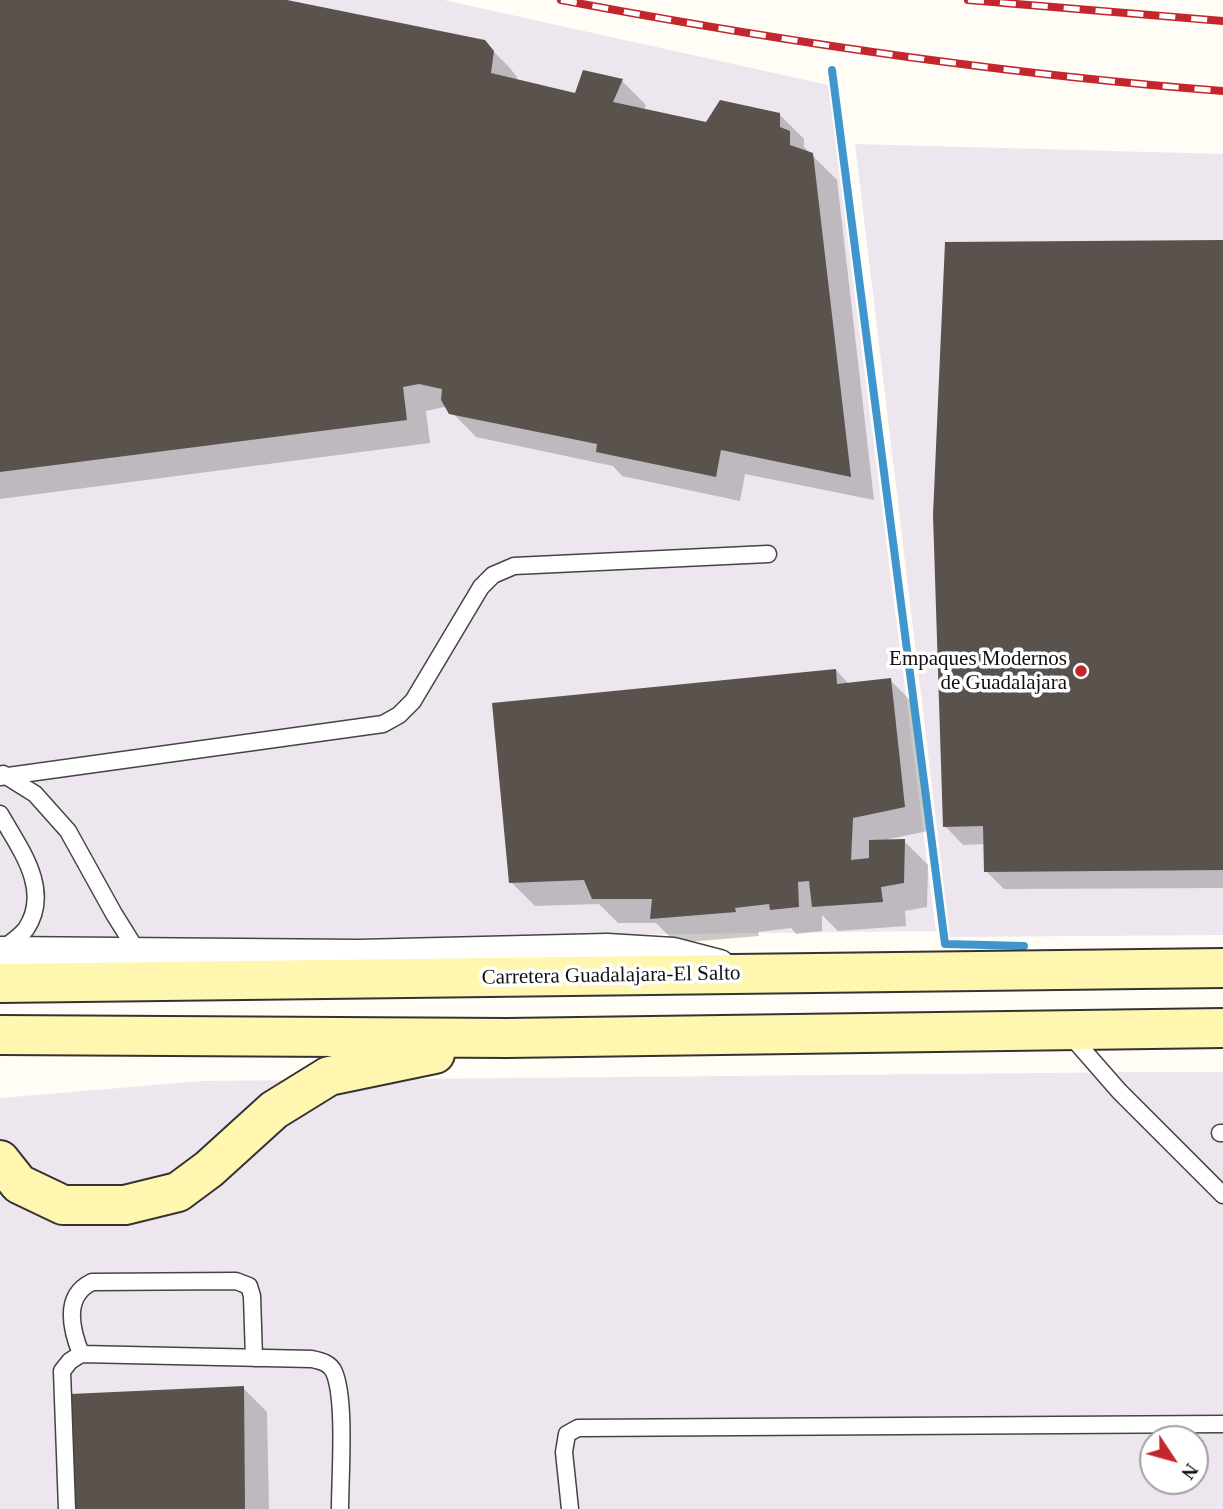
<!DOCTYPE html>
<html>
<head>
<meta charset="utf-8">
<style>
	body { margin:0 }
	#map { position:relative; width:1223px; height:1509px; overflow:hidden; background:#fffdf5; font-family:"Times New Roman",serif }
	canvas { display:block }
	.north { position:absolute; left:1139px; top:1425px; width:70px; height:70px; box-sizing:border-box; background:#fff; border:2px solid #a0a0a0; border-radius:50%; rotate:126deg; font-size:19px; font-weight:700; line-height:28px; text-align:center; color:#111 }
	.north::after { content:''; display:block; margin:auto; width:24px; height:32px; background:#c4262e; clip-path:polygon(50% 0,100% 100%,50% 72%,0 100%) }
</style>
</head>
<body>
<div id="map">
<canvas width="1223" height="1509"></canvas>
<div class="north">N</div>
</div>
<script>
const c = document.querySelector('canvas').getContext('2d');
c.lineJoin = 'round';
function paint(path, color) {
  c.fillStyle = color;
  c.fill(path, 'evenodd');
}
function stroke(path, color, width, dash) {
  c.strokeStyle = color;
  c.lineWidth = width;
  c.lineCap = dash ? 'butt' : 'round';
  c.setLineDash(dash || []);
  c.stroke(path);
}
function write(font, color, halo, rows, align = 'center') {
  c.font = font + ' "Times New Roman",serif';
  c.lineWidth = 7;
  c.setLineDash([]);
  c.textBaseline = 'middle';
  c.strokeStyle = halo;
  c.fillStyle = color;
  for (const [text, x, y, turn = 0] of rows) {
    c.save();
    c.translate(x, y);
    c.rotate((+turn || 0) * Math.PI / 180);
    c.textAlign = isNaN(turn) ? turn : align;
    if (halo) c.strokeText(text, 0, 0);
    c.fillText(text, 0, 0);
    c.restore();
  }
}
paint(new Path2D(`
	M0 0H444L828 85 936 931 0 942Z
	M855 144 1223 154V935L950 937Z
	M1149 1072H1223V1509H0V1098L203 1081ZM1153 1439H1195V1481H1153Z`), '#eee6ef');
paint(new Path2D(`
	M0 0H280L484 42 509 67 517 77V81L577 95 622 81 646 105 644 110 707 124 780 115 804 139V147L837 180 874 500 745 474 740 501 622 476 613 466 476 437 448 408 444 407 426 411 430 443 0 499Z
	M1223 242V888L1004 889 986 871 985 844 963 845 945 826Z
	M836 670 849 684 890 680 914 704 928 831 889 839V841H904L928 865 927 907 905 911 906 926 838 931 822 915V931L796 934 791 928 758 932 759 936 676 943 656 923H618L599 904 535 906 511 882Z
	M243 1388 267 1412 269 1509H74Z`), '#0003');
stroke(new Path2D(`
	M832 70 945 944 1024 946`), '#3f96cf', 8);
paint(new Path2D(`
	M0 0H287L485 40 494 51 491 73 575 93 583 70 623 79 613 102 706 122 720 100 780 113V127L790 131V145L813 153 851 477 721 450 716 477 596 452 597 444 449 414 441 400 442 389 419 384 403 387 407 420 0 472Z
	M1223 240V870L984 872 983 826 943 827 933 515 945 242Z
	M836 669 837 684 891 678 905 807 853 818 851 860 869 858V840L905 839 904 883 881 887 883 902 812 907 809 881 798 882 799 907 770 910 769 904 735 908 736 912 650 919 652 899H592L584 880 509 883 492 703Z
	M244 1386 245 1509H72L71 1394Z`), '#5a524d');
const service = new Path2D(`
	M3 774 35 794 68 831 114 914 139 954
	M0 777 383 724 399 715 413 701 481 587 493 575 514 566 768 554
	M0 814C20 849 52 890 26 929 20 937 9 944 1 950
	M1070 1035 1119 1091 1223 1195
	M1220 1133H1223
	M81 1354C71 1329 63 1296 92 1282L236 1281 249 1286 252 1296 254 1358
	M67 1509 62 1371 70 1361 81 1354 312 1359C321 1361 330 1363 334 1372 346 1399 340 1477 340 1509
	M570 1509 564 1452 567 1434 578 1428 1223 1424`);
const minor = new Path2D(`
	M0 953 358 956 607 950 673 954 719 966`);
const secondary = new Path2D(`
	M0 983 1223 968
	M0 1035 507 1038 1223 1028
	M0 1160 19 1184 63 1205H125L178 1192 209 1169 274 1110 329 1076 435 1054`);
stroke(service, '#444', 19);
stroke(minor, '#444', 35);
stroke(secondary, '#333', 42);
stroke(service, '#fff', 16);
stroke(minor, '#fff', 32);
stroke(secondary, '#fff6b0', 38);
const rail = new Path2D(`
	M561 0C778 41 1002 74 1223 91
	M968 0 1223 21`);
stroke(rail, '#c4262e', 8);
stroke(rail, '#fff', 5, [16]);
for (const [x, y, r, color] of [
	[1081,671,7,"#c4262e"]
]) {
  const dot = new Path2D();
  dot.arc(x, y, r, 0, 2 * Math.PI);
  c.fillStyle = color;
  c.fill(dot);
  stroke(dot, '#fff', 2.5);
}
write('21px', '#111', '#fff', [
	["Empaques Modernos",1067,659],
	["de Guadalajara",1067,683]
], 'right');
write('21px', '#111', '#fff', [
	["Carretera Guadalajara-El Salto",611,976,-1]
]);
</script>
</body>
</html>
